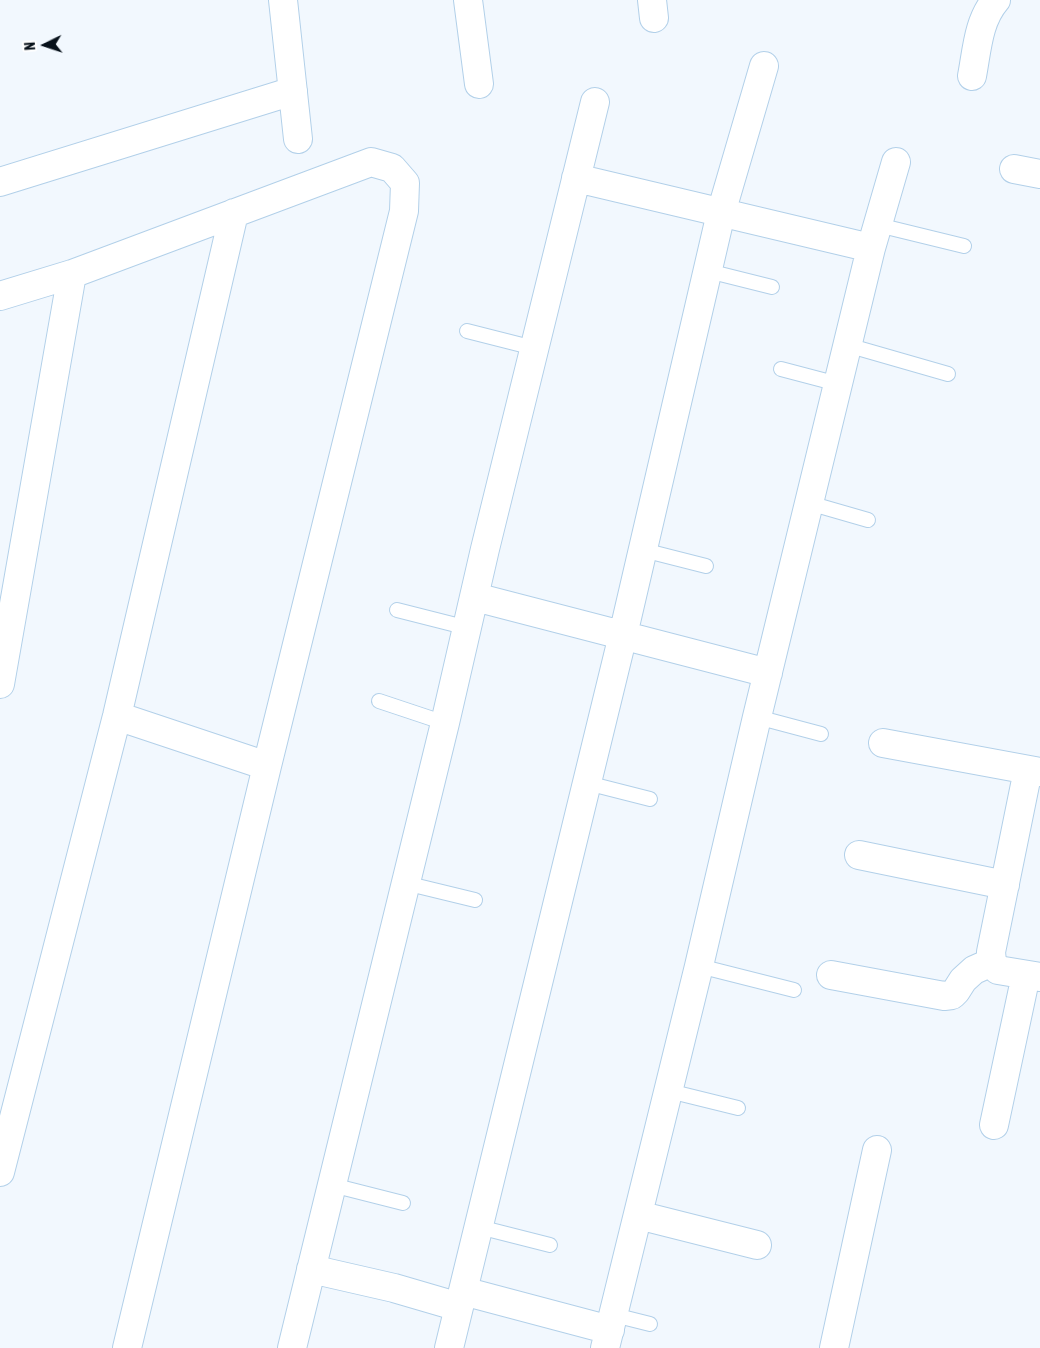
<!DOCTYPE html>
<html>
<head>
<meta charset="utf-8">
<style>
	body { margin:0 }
	#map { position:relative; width:1040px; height:1348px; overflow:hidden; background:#f2f8fe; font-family:"Asap Condensed",sans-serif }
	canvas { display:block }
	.north { position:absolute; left:20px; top:20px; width:50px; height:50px; -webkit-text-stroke:4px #fff; paint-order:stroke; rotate:266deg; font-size:14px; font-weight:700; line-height:20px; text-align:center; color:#07111a }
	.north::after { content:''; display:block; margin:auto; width:18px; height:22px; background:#07111a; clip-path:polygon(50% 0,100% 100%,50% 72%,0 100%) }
</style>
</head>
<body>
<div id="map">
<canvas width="1040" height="1348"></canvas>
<div class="north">N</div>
</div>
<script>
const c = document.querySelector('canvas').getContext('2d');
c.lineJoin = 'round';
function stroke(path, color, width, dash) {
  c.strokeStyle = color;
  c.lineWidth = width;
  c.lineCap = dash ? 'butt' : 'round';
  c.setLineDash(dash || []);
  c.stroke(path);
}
const service = new Path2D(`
	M878 225 964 246
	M708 271 772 287
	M467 331 534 348
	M847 345 948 374
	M781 369 838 384
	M809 503 868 520
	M643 550 706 566
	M397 610 468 628
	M379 701 445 723
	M757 717 821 734
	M587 783 650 799
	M405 883 475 900
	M699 966 794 990
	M669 1091 738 1108
	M332 1185 403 1203
	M479 1227 550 1245
	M614 1315 650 1324`);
const minor = new Path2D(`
	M283 0 298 139
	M468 0 479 84
	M652 0 654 18
	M972 76C977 50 978 21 996 0
	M1014 169 1040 174
	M576 178 871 248
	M0 182 293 91
	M0 296 72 274
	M475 597 768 673
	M0 684 72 274 371 162 392 168 405 183 404 211 267 766 127 1348
	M117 716 267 766
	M883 743 1040 772
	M1028 770 991 952 992 962 998 970 1040 977
	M859 855 1005 885
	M831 975 944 996 952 995 956 991 963 980 974 970 992 962
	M994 1125 1026 975
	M0 1172 117 716 234 213
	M638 1215 757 1245
	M311 1269 394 1288 459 1307
	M463 1291 610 1330
	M292 1348 445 723 485 549 595 102
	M449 1348 623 635 721 213 764 66
	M605 1348 699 966 757 717 871 248 896 162
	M834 1348 877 1150`);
stroke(service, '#b2d0e9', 16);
stroke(minor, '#b2d0e9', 30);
stroke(service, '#fff', 14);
stroke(minor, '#fff', 28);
</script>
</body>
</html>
